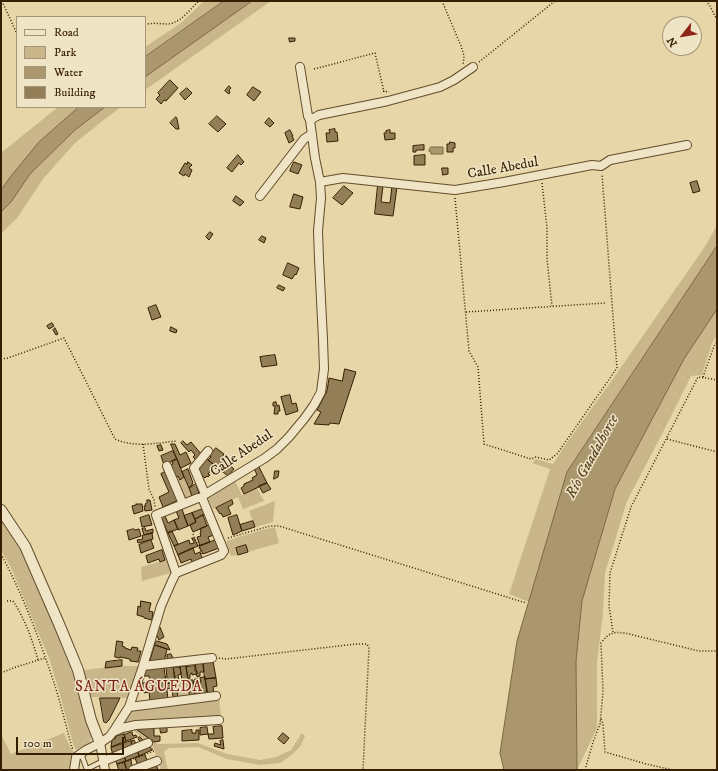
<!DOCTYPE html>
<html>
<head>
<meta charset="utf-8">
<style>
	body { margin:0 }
	#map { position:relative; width:718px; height:771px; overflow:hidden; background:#e7d6a7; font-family:"IM FELL DW Pica",serif }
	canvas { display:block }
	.frame { position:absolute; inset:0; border:2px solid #361e00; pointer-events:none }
	.legend { position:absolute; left:16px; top:16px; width:130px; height:92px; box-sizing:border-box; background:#efe4c6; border:1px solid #a59577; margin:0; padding:5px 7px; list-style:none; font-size:12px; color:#361e00 }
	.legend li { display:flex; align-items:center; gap:8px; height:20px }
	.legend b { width:20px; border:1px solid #a59577 }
	.north { position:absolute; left:662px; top:16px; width:40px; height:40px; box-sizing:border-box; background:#efe4c6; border:1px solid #a59577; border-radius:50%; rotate:239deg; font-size:11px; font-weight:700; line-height:16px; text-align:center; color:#361e00 }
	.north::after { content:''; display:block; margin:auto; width:14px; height:18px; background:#8f2418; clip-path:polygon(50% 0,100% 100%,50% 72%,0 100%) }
	.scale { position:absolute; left:16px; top:737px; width:108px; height:18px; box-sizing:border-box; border:2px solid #361e00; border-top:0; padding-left:5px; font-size:12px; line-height:14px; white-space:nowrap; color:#361e00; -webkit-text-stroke:3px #efe4c6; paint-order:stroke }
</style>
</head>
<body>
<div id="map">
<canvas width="718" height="771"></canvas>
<div class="frame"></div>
<ul class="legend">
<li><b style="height:5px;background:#efe4c6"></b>Road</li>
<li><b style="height:11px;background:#c9b78b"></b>Park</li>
<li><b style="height:11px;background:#ab976e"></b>Water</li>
<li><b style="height:11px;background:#927e57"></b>Building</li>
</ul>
<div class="north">N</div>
<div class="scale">100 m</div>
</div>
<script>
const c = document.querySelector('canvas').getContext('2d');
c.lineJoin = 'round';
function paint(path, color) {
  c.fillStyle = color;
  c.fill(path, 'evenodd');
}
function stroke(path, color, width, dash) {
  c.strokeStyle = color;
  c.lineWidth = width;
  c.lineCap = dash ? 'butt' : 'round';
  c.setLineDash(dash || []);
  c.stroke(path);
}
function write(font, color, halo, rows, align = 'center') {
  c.font = font + ' "IM FELL DW Pica",serif';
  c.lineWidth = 3;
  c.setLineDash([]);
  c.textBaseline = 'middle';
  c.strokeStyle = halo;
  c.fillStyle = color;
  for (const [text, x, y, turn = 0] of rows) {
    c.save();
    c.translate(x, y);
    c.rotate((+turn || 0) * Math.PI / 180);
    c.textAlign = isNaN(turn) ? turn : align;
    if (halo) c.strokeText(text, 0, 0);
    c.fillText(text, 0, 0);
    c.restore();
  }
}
paint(new Path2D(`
	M204 1H224L145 57V47L181 23Z
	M252 1H271L145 90V77Z
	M58 107H79L39 142 11 176 1 190V153Z
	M105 107H121L105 119 75 143 43 179 17 218 1 234V212L11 202 30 174 75 130Z
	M717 225V246L567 472 529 602 509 594 550 469 532 463 536 459 553 464 566 444 615 376 706 245Z
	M717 309V336L712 343 702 375 691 376 661 436 627 501 605 573 603 613 597 662V728L577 770 576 661 582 601 615 489 684 359Z
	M184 477 192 496 183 499 176 481Z
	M234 479 242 495 257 488 264 501 243 509 238 497 213 509 207 496Z
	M275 501 273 522 255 527 249 511Z
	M1 514 22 549 74 668 92 735 90 742 77 750 74 747 59 691 49 658 11 568 1 550Z
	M275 527 279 543 248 552 246 545 237 548 238 555 231 556 226 541 262 530Z
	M168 559 171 569V573L142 581 141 567Z
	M122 666H140L127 698 90 697 83 670Z
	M188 680 190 696 178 698 175 681Z
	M219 698 221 717 124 722 129 711 132 710Z
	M136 729 158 744 198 743 227 754 260 760 276 757 291 750 302 733 305 736 300 747 290 756 280 763 260 765 227 759 198 747 169 748 164 752 168 770H161L154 749 150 743 144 741 139 735 134 731Z
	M64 733 71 749 74 752 71 759 70 770H1V734L11 754Z`), '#c9b78b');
const water = new Path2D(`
	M224 1H252L145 77V57Z
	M79 107H105L75 130 30 174 11 202 1 212V190L11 176 39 142Z
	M431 147H443V154H431V152L429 151Z
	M717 246V309L684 359 615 489 582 601 576 661 577 770H504L500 753 517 641 567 472Z`);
paint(water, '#ab976e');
stroke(water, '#7c6742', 1);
const building = new Path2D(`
	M289 38H295V41L290 42Z
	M170 80 178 88 166 101 164 100 161 104 156 99 160 95 158 93Z
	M229 86 231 88 229 90 230 92 229 94 225 91Z
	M253 87 261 92 254 101 247 95Z
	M187 88 192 93 185 100 180 94Z
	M217 116 226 124 218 132 209 124Z
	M176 117 177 119 179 129H176L170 123Z
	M269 118 274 123 270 127 265 123Z
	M335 129V132H337L338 141 327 142 326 133H330L329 130Z
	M290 130 293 136H292L294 140 289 143 285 133Z
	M390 130V133H395V139L385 140 384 133H386V131Z
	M450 142 455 143V148H453V152H447V144H449Z
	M424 145V150H416V152H413V146Z
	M238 155 244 162 241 165 239 163 232 172 227 168Z
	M425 155V165H414V156Z
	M188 162 192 165 189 168 192 170 189 177 185 174 184 176 179 173 185 163 187 164Z
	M294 162 302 165 298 174 290 171Z
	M442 168H448V174L443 175Z
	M697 181 700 191 693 193 690 183Z
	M378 185 383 186 381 202 390 203 392 186 397 187 393 216 375 214Z
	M344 186 353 193 342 205 333 198Z
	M294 194 303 197 300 209 290 207Z
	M236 196 244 202 240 206 233 201Z
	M210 232 213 234 209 240 206 237Z
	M262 236 266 238 264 243 259 240Z
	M288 263 299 268 296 275 295 274 292 279 283 275Z
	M279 285 285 288 283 291 277 288Z
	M156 305 161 317 152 320 148 308Z
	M52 323 54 326 49 329 47 326Z
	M171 327 177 330 176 333 170 331Z
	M55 328 58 334 56 335 53 330Z
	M275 355 277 365 262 367 260 357Z
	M345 369 356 372 339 424 330 423 329 425 314 424 321 412 317 410 327 391 329 378 342 381Z
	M290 395 292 404 296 403 298 411 286 415 281 397Z
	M276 402 277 406 279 405 280 411H278V414H274L275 406H273V403Z
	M183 441 187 445 191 442 202 455 197 461 193 457 195 455 191 450 189 452 181 443Z
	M171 444H175L180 455 186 452 191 463 181 468Z
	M161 445 163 450 159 451 157 446Z
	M216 448 224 454 222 458 234 469 228 476 208 460 211 457 210 456Z
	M173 451 177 459 164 465 161 456Z
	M177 459 184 477 180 480 178 476 174 478 169 466 173 464 172 461Z
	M207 459 217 467 216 469 214 467 208 474 210 475 208 477 207 476 205 478 197 471Z
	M258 465 267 483 244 494 241 488 244 486V484L253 480 252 478 257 475 254 468Z
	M188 469 193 483 192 484V486L189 488 182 472Z
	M167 471 179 500 163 507 159 497 169 492 161 474Z
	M275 471H279L278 477 274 479Z
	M267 483 271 489 263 493 259 486Z
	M196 484 199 493 192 496 189 488Z
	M147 500H150L152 510 145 511 144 506H146L145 504 147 503Z
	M232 500 233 504 228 507 231 514 223 517 221 513 220 514 216 508Z
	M136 504H142L143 511 134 514 132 506 136 505Z
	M182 509 188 526 178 530 174 520 179 518 176 511Z
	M203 509 205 514 195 519 192 513Z
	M192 513 196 522 188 526 184 516Z
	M149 515 152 525 142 527 140 518Z
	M203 515 207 526 193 532 190 525 196 522 195 520Z
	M237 515 242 531 233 535 228 518Z
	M165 516 168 523 174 520 178 529 168 533 161 517Z
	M253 521 255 527 242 531 240 525Z
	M210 525 214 535 208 537 210 542 200 546 197 537 201 536 200 533 201 532 200 529Z
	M145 528 146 531 153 529V533L144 535 142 529Z
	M134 529 135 530 139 529 141 536 129 540 127 531Z
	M172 531 178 544 174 546 168 533Z
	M152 533 153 539 138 543 137 540 143 539 142 536Z
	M192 538H194L198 546 178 555 174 546 189 540 190 544 194 543Z
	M151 540 154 548 141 553 139 545Z
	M216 540 219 548 203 554 199 546Z
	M246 545 248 552 238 555 236 548Z
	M193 548 195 554 200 552 202 558 192 563 191 559 181 563 178 555Z
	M162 550 165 560 160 562 159 559 148 563 146 556Z
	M141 601 151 603 149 611 153 612 152 620 144 618V617L137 615 138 606 140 607Z
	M158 627H160L164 637 159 640 156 634Z
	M117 641 123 642 122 646 125 647V648L131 650 132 647 138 648 137 651H141L138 662 130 661V659L120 657V658L115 657Z
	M157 641 167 644 170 650 155 645Z
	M155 645 167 649 164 662H150Z
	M171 654 174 660 167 661V655Z
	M122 660V666L105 668 106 662Z
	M203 661 204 672H200V676L197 677 195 662Z
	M203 661H213L216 678 205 679Z
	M186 666 188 680H182L180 667Z
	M195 666V671H197V674L192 675V673L190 674V678L188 679 186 667Z
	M164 667 168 699 150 701 149 692 144 693 142 683 150 682 149 676H143L146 670Z
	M173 667 176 682 166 684 165 677H167L166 668Z
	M174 667H180L181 674 178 675 179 681H175Z
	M205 677 207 694 200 695 198 684 201 683 200 678Z
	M216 678 217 686 213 687 214 694 208 695 205 679Z
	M195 679H198L200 695 195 696 193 682 195 681Z
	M188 680H193L195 696H190Z
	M176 682 178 698H173L172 688 167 689 166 684Z
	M100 698H120L109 720 106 723 104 722Z
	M222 726 223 738 209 739 208 734H214L213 727Z
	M160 727H167V732L161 733Z
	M207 727 208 734 200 735V728Z
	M137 728H154V736H160V741L154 742 136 729Z
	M192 730V733H196V730H199V740L182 741V731Z
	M132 732 133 736 136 735 137 737 126 741 124 735Z
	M283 733 289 738 284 744 278 739Z
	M124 734 126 741 111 747 112 740 116 738 115 737Z
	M140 737 144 741 133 748 131 741 134 740 136 744 140 742 138 738Z
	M223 740 224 749 214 746 215 743 221 745 220 741Z
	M131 741 133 748 113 755 111 748Z
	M149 745 152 750 139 756 137 749Z
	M137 749 139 756 126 761 123 754Z
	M123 754 126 761 117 764 114 758Z
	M145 755 148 763 138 766 135 758Z
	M131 760 132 766 133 765 134 767 127 770 124 762Z
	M124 762 127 770H119L117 765Z
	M156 764 158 770H150L148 766Z`);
paint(building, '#927e57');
stroke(building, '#361e00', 1);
const service = new Path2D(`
	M81 753 87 770
	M87 769 103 761`);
const minor = new Path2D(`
	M310 120 319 115 388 101 440 87 454 80 473 67
	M320 182 343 178 455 190 504 182 592 165 601 166 610 160 687 145
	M260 196 304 139 312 134
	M167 466 183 504
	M205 494 194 468 208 451
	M176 573 156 515 198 498H201L204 495 265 458 277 449 289 437 304 419 314 405 321 392 324 369 323 340 319 259 318 231 321 198 320 182 315 158 310 120 308 116 300 67
	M143 666 212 658
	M129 707 216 696
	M113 732 122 728 136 725 219 720
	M100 743 105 770
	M104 761 148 743
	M74 770 76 757 86 750 100 743 109 737 113 732 129 707 143 666 161 606 172 581 176 573 221 555 224 551 203 500 201 498
	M133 770 157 761`);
const tertiary = new Path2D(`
	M1 510 25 546 59 624 78 670 91 720 100 743`);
stroke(service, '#624c2a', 6);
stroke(minor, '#624c2a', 10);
stroke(tertiary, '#624c2a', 12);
stroke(new Path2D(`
	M2 1 17 34
	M442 1 461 46 464 56 463 65
	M706 1 710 6 717 20
	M145 25C152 22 160 24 168 24 181 23 190 9 199 1
	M479 62 555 1
	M314 69 375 53 384 92
	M383 91 389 92
	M542 183 547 228V259L552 306
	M455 198 469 351 478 367 484 444 531 459 536 457 549 460 557 454 617 368 602 174
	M466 312 605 303
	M1 359 8 358 64 338 115 439C134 448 157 443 177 441
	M703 377 714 346 717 342
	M667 439 717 452
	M143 444 149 489 154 500 155 507
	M193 534 202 554
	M228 538 270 526H279L526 603
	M1 554C24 597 41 643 56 689 62 709 67 729 72 748L74 749
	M7 601H13C25 619 32 639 38 660
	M613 632 609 606 610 573 631 507 698 377 706 378 717 380
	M219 658 226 659 356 644H367L369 648 363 770
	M1 673 16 667 45 658
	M601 719 603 724 605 752 646 764 673 770
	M122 763 154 751 152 749
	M585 770 593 742 600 724 603 692 601 643C610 632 612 632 625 633L699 651H717`), '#361e00', 1.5, [1, 2]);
stroke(service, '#efe4c6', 4);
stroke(minor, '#efe4c6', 8);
stroke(tertiary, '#efe4c6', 10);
write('14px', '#361e00', '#efe4c6', [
	["Calle Abedul",503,169,-10],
	["Calle Abedul",242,454,-34]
]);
write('italic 15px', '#5f4826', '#efe4c6', [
	["Río Guadalhorce",593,457,-61]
]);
c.letterSpacing = '1px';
write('15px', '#7a1f14', '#efe4c6', [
	["SANTA ÁGUEDA",139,688]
]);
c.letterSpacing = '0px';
</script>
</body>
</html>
